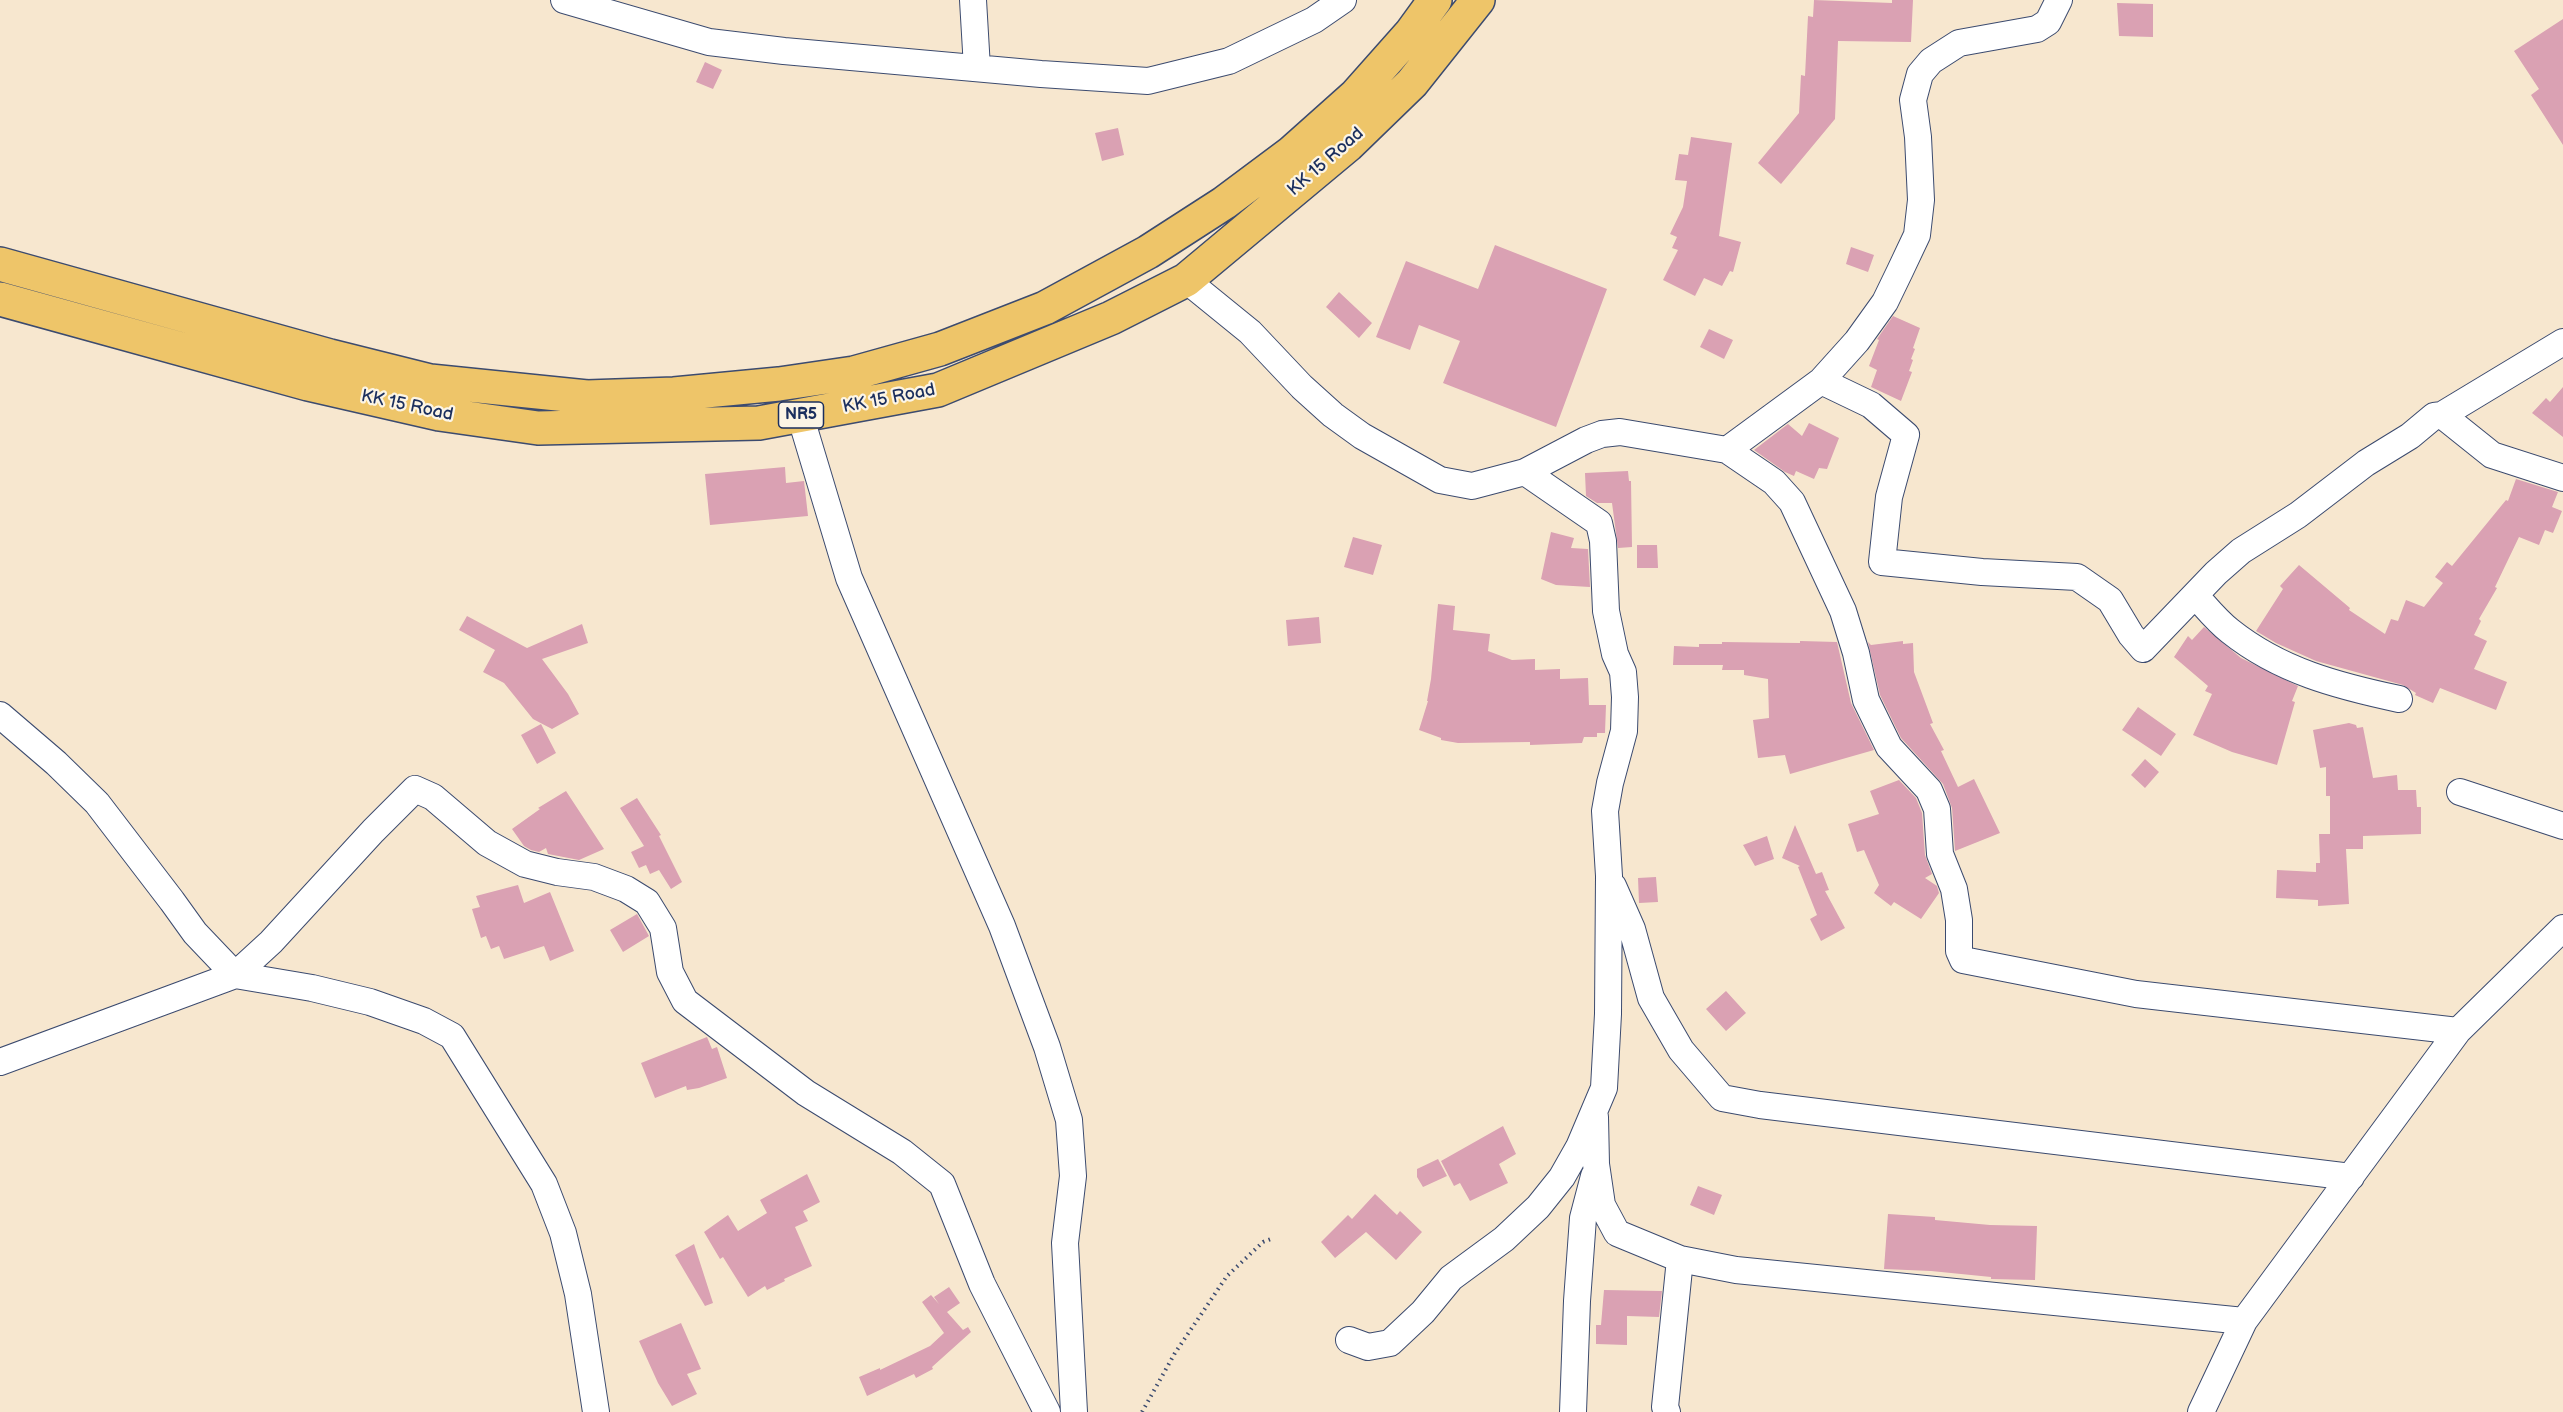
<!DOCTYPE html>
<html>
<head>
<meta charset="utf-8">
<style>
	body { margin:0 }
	canvas { display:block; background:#f7e7cf }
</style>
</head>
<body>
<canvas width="2563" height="1412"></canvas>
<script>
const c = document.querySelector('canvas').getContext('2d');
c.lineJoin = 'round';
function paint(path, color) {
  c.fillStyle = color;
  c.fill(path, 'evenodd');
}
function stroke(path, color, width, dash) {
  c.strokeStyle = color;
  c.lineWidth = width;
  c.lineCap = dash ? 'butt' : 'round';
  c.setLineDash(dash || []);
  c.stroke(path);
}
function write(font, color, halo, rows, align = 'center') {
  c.font = font + ' "Balsamiq Sans",sans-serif';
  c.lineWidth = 4.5;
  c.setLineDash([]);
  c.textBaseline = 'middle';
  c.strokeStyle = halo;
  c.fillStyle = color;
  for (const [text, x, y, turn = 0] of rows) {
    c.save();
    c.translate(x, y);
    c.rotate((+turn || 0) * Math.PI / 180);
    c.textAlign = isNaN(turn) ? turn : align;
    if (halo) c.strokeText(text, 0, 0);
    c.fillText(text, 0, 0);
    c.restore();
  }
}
paint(new Path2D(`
	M1814 0 1892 3V0H1913L1911 42 1838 41 1835 119 1781 184 1758 163 1799 113 1801 75 1805 76 1808 16 1813 17Z
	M2117 3 2153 4V37L2119 36Z
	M2563 19V145L2531 95 2539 89 2514 51Z
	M705 62 722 70 713 89 696 82Z
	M1118 128 1124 155 1102 161 1095 133Z
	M1691 137 1732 143 1719 236 1741 242 1733 272 1730 271 1722 286 1704 278 1695 296 1663 280 1678 250 1672 248 1677 237 1670 234 1683 207 1687 181 1675 180 1679 154 1688 155Z
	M1495 245 1607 289 1556 427 1443 383 1460 341 1419 325 1410 350 1376 337 1406 261 1478 289Z
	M1851 247 1874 255 1868 272 1846 264Z
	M1339 292 1372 323 1359 338 1326 307Z
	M1893 316 1920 328 1913 348 1915 349 1911 359 1913 360 1909 371 1912 372 1901 401 1871 387 1877 370 1869 366 1879 340 1877 339Z
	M1709 329 1733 340 1724 359 1700 347Z
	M2563 387V437L2532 413 2546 398 2550 402Z
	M1809 423 1839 438 1827 469 1819 468 1814 479 1796 471 1794 476 1785 472 1754 450 1788 424 1802 436Z
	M785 467 786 483 804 481 808 516 710 525 705 474Z
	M1628 471 1629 481H1631L1632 547 1618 548 1612 503H1597L1586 496 1585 473Z
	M2516 479 2558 492 2552 507 2562 511 2553 533 2545 530 2539 545 2519 537 2495 587 2497 588 2479 619 2481 621 2474 635 2487 641 2474 669 2507 682 2496 710 2440 688 2433 703 2415 695 2416 693 2403 685 2316 661 2276 643 2256 631 2283 589 2280 586 2299 565 2350 608 2349 610 2385 634 2391 619 2398 621 2406 600 2424 607 2443 583 2435 577 2447 562 2452 566 2506 500 2508 501Z
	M1551 532 1574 538 1571 548 1588 549 1590 587 1556 585 1541 579Z
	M1353 537 1382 545 1373 575 1344 567Z
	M1637 545H1657L1658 568H1637Z
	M1438 604 1455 606 1453 630 1490 634 1488 651 1512 660 1535 659V670L1560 669V679L1588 678 1589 705H1606L1605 733H1597V737H1584L1582 743 1530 745V742L1458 743 1441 740V738L1419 730 1428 701H1427L1431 679Z
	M467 616 527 648 582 624 588 643 542 659 568 694 579 714 552 729 533 719 504 683 483 672 495 650 459 630Z
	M1319 617 1321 643 1288 646 1286 620Z
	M2204 627 2241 658 2298 686 2292 701 2295 702 2277 765 2232 752 2193 735 2212 694 2205 691 2208 686 2174 657 2188 636 2192 640Z
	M1800 641 1837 642 1851 703 1874 750 1790 774 1785 755 1758 758 1753 720 1769 718 1768 679 1744 675V670H1722L1723 665H1673L1674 646 1699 647V644H1722V642L1800 643Z
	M1903 641V644L1913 643 1914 672 1933 723 1930 724 1944 750 1941 751 1958 787 1974 779 2000 833 1955 851 1952 808 1943 784 1901 738 1880 695 1868 642 1871 645Z
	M2138 707 2176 734 2161 756 2122 730Z
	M2349 723 2356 725 2357 728 2363 727 2373 778 2397 775 2398 790H2416L2417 807H2421V834L2363 836V849H2346L2349 904 2318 906V900L2276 898 2277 870 2316 872V863H2320L2319 834H2330V796H2326V767L2320 768 2313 730Z
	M541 724 556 753 537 764 521 735Z
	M2145 759 2159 772 2145 788 2131 775Z
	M1899 780 1916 798 1922 813 1925 855 1932 874 1925 878 1937 886 1939 893 1921 919 1894 902 1891 906 1874 893 1879 885 1864 850 1857 852 1848 824 1879 814 1870 791Z
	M566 791 604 849 579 860 548 854 546 848 539 852 531 850 524 846 512 829 540 809 538 808Z
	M637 798 661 835 659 836 682 882 671 889 659 870 650 874 646 865 639 868 631 852 644 846 620 808Z
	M1795 825 1816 874 1822 872 1829 890 1825 891 1845 928 1821 941 1810 919 1817 915 1798 867 1800 866 1782 858Z
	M1767 836 1774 859 1755 866 1743 845Z
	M1656 877 1658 902 1639 903 1638 878Z
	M518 885 524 903 550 892 574 951 550 961 544 946 504 959 499 946 491 949 486 936 481 938 472 909 480 907 476 896Z
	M637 914 649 936 623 952 610 930Z
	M1726 991 1746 1013 1726 1031 1706 1009Z
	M707 1037 712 1049 717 1047 727 1078 699 1088 687 1090 686 1086 655 1098 641 1063Z
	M1503 1126 1516 1154 1499 1164 1508 1183 1470 1201 1460 1183 1454 1186 1441 1161Z
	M1438 1159 1447 1176 1423 1187 1417 1177V1169Z
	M807 1174 820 1202 803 1211 808 1221 795 1227 812 1266 784 1279 785 1281 767 1290 765 1286 748 1297 723 1257 720 1259 704 1232 728 1215 738 1231 767 1213 760 1200Z
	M1698 1186 1722 1195 1714 1215 1690 1205Z
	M1375 1194 1397 1215 1400 1211 1422 1232 1396 1260 1366 1232 1335 1258 1321 1242 1348 1215 1352 1219Z
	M1888 1214 1935 1217V1220L1990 1225 2037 1226 2035 1280 1991 1279V1277L1931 1271 1884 1269Z
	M694 1244 713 1303 705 1306 675 1255Z
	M949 1287 960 1303 947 1312 963 1330 968 1327 971 1332 932 1367 933 1369 916 1378 914 1374 867 1396 859 1377 880 1368V1370L930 1346 944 1333 922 1302 931 1295 939 1304 934 1297Z
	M1604 1290 1662 1291 1659 1317 1627 1316V1345L1596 1344V1325H1601Z
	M681 1323 701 1369 687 1374 697 1394 672 1406 658 1383 639 1341Z`), '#daa1b3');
const minor = new Path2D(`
	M564 0 709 42 784 51 1041 74 1148 81 1229 61 1314 20 1343 0
	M973 0 977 68
	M1186 280 1250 332 1302 387 1333 415 1362 436 1440 480 1472 486 1525 472 1586 440 1602 434 1620 432 1727 450 1821 381 1857 341 1885 302 1900 271 1917 235 1921 200 1918 137 1913 100 1920 74 1931 61 1959 43 2037 29 2048 22 2059 0
	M1821 381 1871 405 1906 435 1889 497 1882 562 1982 572 2077 577 2110 600 2131 635 2143 649 2216 573 2241 551 2298 515 2366 463 2410 436 2434 416 2442 415 2563 342
	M800 415 849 578 1002 926 1047 1047 1069 1120 1073 1176 1065 1243 1074 1412
	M2442 415 2492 455 2563 478
	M1727 450 1774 482 1792 502 1843 611 1856 653 1866 700 1889 747 1929 790 1937 809 1940 854 1954 889 1959 920V951L1963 960 2136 994 2458 1031
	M2195 595C2206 607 2217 621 2230 631 2280 671 2338 686 2399 699
	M0 715 56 763 97 803 172 901 195 933 235 975 312 988 370 1002 424 1021 452 1036 544 1184 563 1233 578 1294 596 1412
	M2460 792 2563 826
	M1613 886 1632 929 1651 998 1681 1050 1722 1098 1760 1105 2351 1177
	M0 1062 235 975 271 942 373 831 415 789 433 797 487 843 525 864 557 872 594 877 626 889 647 902 663 928 670 972 685 1001 806 1093 902 1152 942 1184 982 1284 1047 1412
	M1595 1117 1596 1164 1602 1205 1617 1233 1680 1259 1736 1270 2244 1321
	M1349 1340 1368 1347 1390 1343 1423 1312 1451 1278 1504 1239 1538 1207 1562 1177 1579 1147 1604 1088 1608 1014 1609 876 1605 811 1610 783 1624 731 1625 697 1623 672 1615 654 1606 611 1603 541 1599 523 1525 472
	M1573 1412 1577 1301 1583 1218 1594 1176
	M1667 1412 1665 1407 1680 1259
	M2201 1412 2244 1321 2458 1031 2563 928`);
const highway = new Path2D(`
	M0 264 330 356 430 381 587 397 674 394 779 384 854 373 940 349 1045 308 1148 252 1224 203 1291 153 1356 95 1411 33 1435 0
	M0 299 308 384 439 414 538 428 759 423 938 390 1111 318 1186 280 1348 145 1412 83 1478 0`);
stroke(minor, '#3c4b6f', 28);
stroke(highway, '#3c4b6f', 36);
stroke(new Path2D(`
	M1142 1412 1175 1353 1227 1276 1263 1242 1271 1239`), '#3c4b6f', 4, [1.5, 4.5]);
stroke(minor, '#fff', 26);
stroke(highway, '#eec569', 33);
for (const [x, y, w] of [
	[801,415,45]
]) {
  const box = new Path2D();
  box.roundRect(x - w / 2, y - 13, w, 26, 4.5);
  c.fillStyle = '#fcf5e5';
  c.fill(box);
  stroke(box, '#1b2f5e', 1.5);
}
write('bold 16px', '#1b2f5e', null, [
	["NR5",801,415]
]);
write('18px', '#1b2f5e', '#fcf5e5', [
	["KK 15 Road",1326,162,-41],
	["KK 15 Road",889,399,-11],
	["KK 15 Road",407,406,12]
]);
</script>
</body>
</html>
